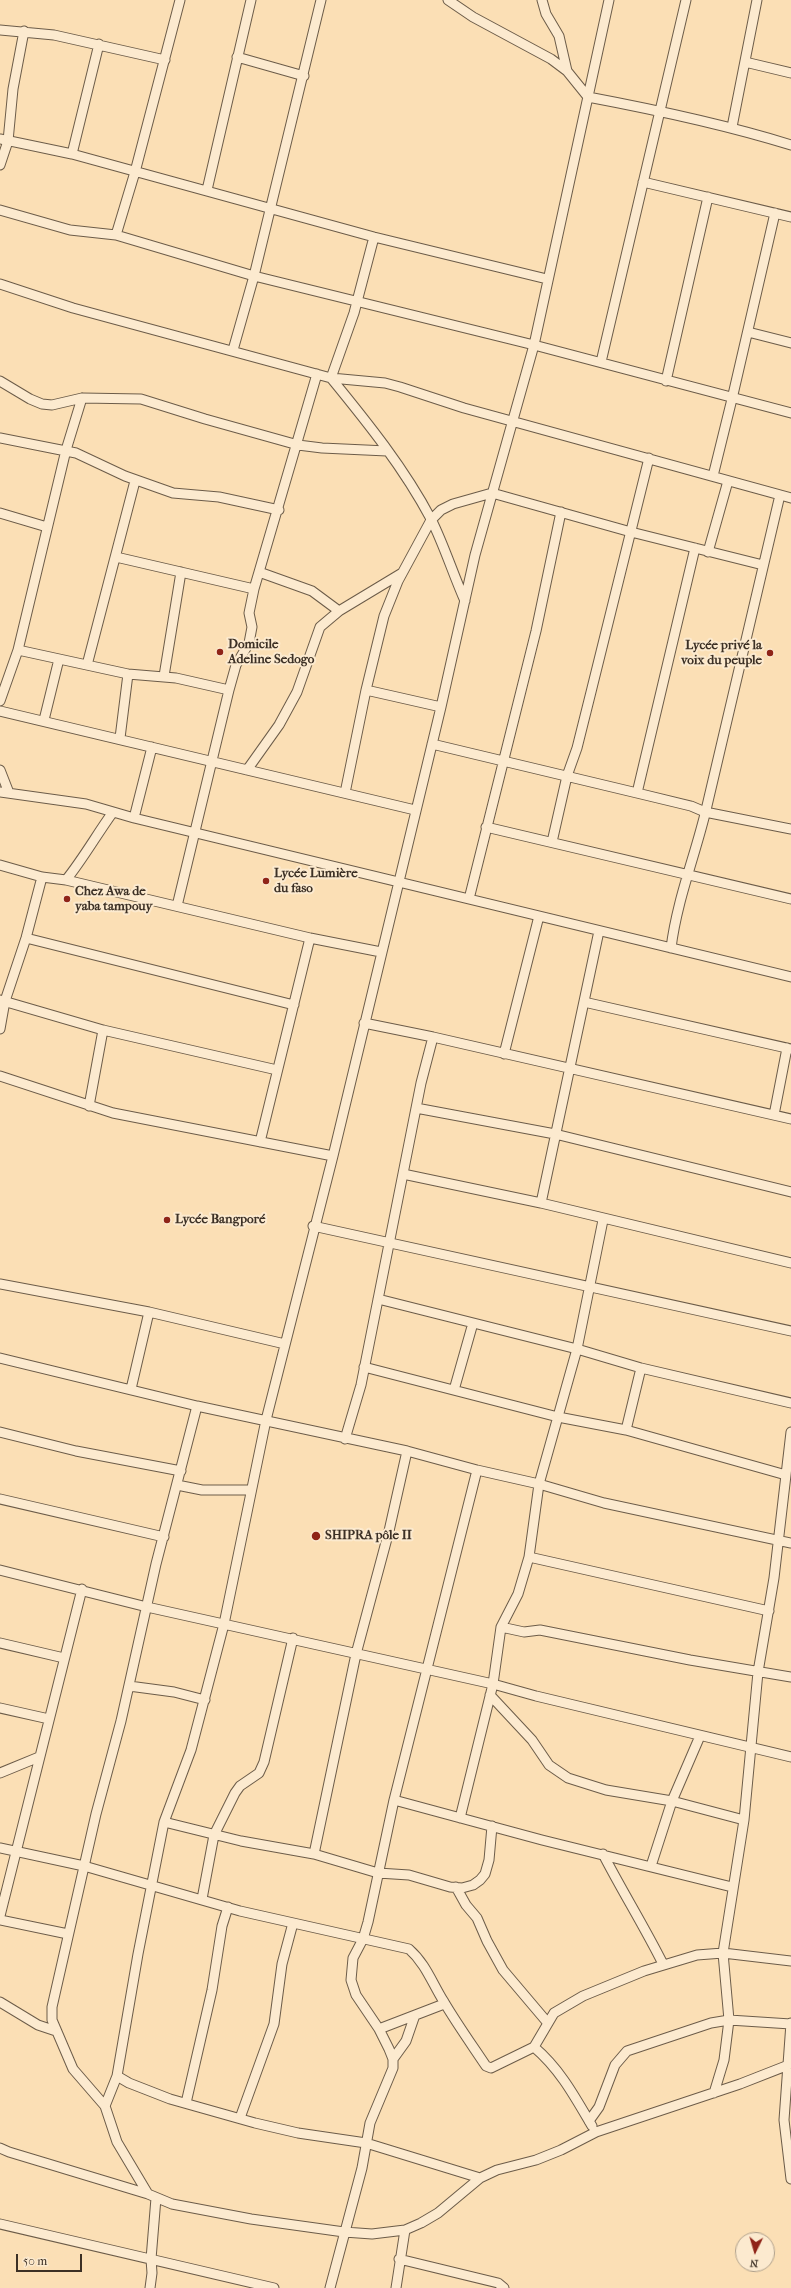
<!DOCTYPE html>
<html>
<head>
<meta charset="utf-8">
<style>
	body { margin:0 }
	#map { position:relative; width:791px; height:2288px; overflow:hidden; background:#fbdfb5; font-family:"IM FELL French Canon",serif }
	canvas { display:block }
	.north { position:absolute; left:735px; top:2232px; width:40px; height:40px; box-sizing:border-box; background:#fceacf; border:1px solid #afa08b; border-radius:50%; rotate:185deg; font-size:11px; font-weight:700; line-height:16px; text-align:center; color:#3c3025 }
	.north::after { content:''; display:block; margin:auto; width:14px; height:18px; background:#8f2418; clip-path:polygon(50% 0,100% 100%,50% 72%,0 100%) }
	.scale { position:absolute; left:16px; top:2254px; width:66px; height:18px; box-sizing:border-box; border:2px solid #3c3025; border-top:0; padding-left:5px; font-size:12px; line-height:14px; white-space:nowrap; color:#3c3025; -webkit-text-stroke:3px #fceacf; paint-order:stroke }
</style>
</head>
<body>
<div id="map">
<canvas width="791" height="2288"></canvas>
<div class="north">N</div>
<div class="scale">50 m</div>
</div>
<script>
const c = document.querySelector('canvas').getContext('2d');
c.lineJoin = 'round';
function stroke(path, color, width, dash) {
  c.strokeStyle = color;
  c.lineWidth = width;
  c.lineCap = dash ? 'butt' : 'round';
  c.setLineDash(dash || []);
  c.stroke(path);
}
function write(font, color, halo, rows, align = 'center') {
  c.font = font + ' "IM FELL French Canon",serif';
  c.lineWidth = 4;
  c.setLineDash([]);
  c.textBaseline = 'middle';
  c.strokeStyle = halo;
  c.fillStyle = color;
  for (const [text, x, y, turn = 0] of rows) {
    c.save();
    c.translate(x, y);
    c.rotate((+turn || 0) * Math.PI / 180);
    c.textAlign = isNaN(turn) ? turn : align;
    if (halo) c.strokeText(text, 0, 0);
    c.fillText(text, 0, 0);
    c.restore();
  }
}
const street = new Path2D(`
	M448 0 473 17 551 59 567 71 588 97C657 110 724 124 791 145
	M542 0 546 14 559 36 567 71
	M0 30 54 35 165 60
	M237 57 304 76
	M745 62 791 73
	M732 127 757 0
	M0 139 72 154 374 237 547 279
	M72 154 99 44
	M0 165 8 141 13 89 24 31
	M643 182 791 217
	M207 190 251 0
	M0 210 70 230 116 235 254 276 534 345 791 413
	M116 235 135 172 180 0
	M374 237 354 313 331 378C367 422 404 468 431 519 444 545 453 574 465 601
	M0 284 73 308 331 378 385 383 400 387 464 408 791 498
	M748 332 791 343
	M233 350 254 276 321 0
	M601 362 686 0
	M0 381 30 399 42 404 52 405 82 398 141 399 205 419 298 445 322 448 387 451
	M666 381 708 197
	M0 438 76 453 125 476 173 493 219 497 279 510
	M713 476 732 399 775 213
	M0 513 47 527
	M708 552 728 481
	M116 557 254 589
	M259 572 312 591 339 611
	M18 650 128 674 176 678 229 690
	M87 665 135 481
	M164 676 181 572
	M366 690 441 707
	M0 701 18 650 66 450 82 398
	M0 711 415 810
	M44 720 59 659
	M120 738 128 674
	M432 744 637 793 691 806 705 812 791 829
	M0 770 9 793
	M247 770 279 725 297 692 320 627 339 611 402 573
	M0 792 86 804 134 818 791 977
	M345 793 366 690 384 616 398 581 431 520 441 510 453 504 492 493 631 532 763 565
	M637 793 695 548
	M134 818 152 747
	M486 827 791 899
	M552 842 567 776 577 748 592 688 649 458
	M0 865 42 877 66 880 310 938 381 952
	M66 880C83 859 97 834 113 812
	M469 899 536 631 561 512
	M177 906 229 690 236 665 249 643 252 627 249 613 254 589 317 374
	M26 938 294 1005
	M671 948C677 900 695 856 706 810 731 705 756 600 780 495
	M0 1000 103 1030 277 1070
	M584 1002 791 1049
	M364 1023 433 1037 791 1119
	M0 1029 5 1001 26 938 42 877
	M504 1054 539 916
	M0 1076 113 1113 333 1156
	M89 1106 103 1030
	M416 1108 555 1134 791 1192
	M774 1115 787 1048
	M260 1142 310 938
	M403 1174 541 1203 791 1263
	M541 1203 599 931
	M313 1226 791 1331
	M0 1284 149 1312 285 1344
	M378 1299 577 1349 641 1368 791 1403
	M0 1358 197 1406 407 1451 477 1470 539 1484 604 1503 791 1543
	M364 1367 558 1417 626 1430
	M641 1368 626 1430 786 1475
	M131 1389 149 1312
	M454 1390 473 1323
	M0 1432 76 1451 181 1471
	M345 1439 361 1385 421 1083 433 1037
	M177 1485 202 1490H251
	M0 1499 164 1537
	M529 1557 769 1611
	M0 1570 147 1607 493 1684 536 1696 791 1757
	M501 1627 524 1632 540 1630 690 1660 791 1677
	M0 1643 64 1658
	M129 1686 174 1692 205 1700
	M490 1695 532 1740 549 1765 568 1778 606 1790 672 1801 744 1820
	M0 1708 49 1719
	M0 1773 39 1757
	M394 1800 542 1840 732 1887
	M460 1818 493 1684 501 1627 518 1594 529 1557 539 1484 577 1349 603 1220
	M164 1822 241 1841 314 1854 378 1873 409 1875 450 1887 462 1888 473 1885 480 1880 485 1874 489 1860 492 1826
	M0 1848 84 1866 240 1911 409 1949C426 1964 432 1983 444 2002 457 2024 472 2045 486 2066L491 2068 534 2047 554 2013 583 1996 644 1971 697 1955 723 1953 791 1961
	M314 1854 356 1654 389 1531 407 1451
	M603 1854C622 1891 644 1926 663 1964
	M651 1866 672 1801 700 1736
	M456 1887 466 1905 477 1918 487 1941 503 1970 547 2022
	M202 1899 214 1835 235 1793 240 1786 259 1773 264 1762 293 1638
	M0 1916 82 1589
	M0 1920 68 1934
	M0 2002 38 2025 56 2031
	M791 2023 784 2120 791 2179
	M379 2029 444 2004
	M534 2047C560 2069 575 2097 592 2126
	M393 2059 406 2041 415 2015
	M117 2076 129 2083 170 2099 255 2123 298 2133 366 2143 480 2178
	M714 2093 724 2060 729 2020 723 1953 744 1820 758 1672 774 1578 791 1432
	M186 2103 212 1990 222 1926 228 1907
	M105 2106 73 2069 52 2020V2007L96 1814 121 1721 156 1564 197 1406
	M240 2118 274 2024 282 1964 293 1923
	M589 2121 599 2107 615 2065 627 2051 711 2023 729 2020 791 2024
	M0 2148 9 2152 148 2194 172 2204 251 2219 344 2232 372 2234 405 2230 421 2223 438 2213 480 2178 497 2170 536 2160 561 2150 596 2132 740 2084 791 2064
	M148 2194 117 2142 105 2106 117 2076 138 1954 164 1822 191 1750 224 1624 266 1420 333 1156 441 707 475 555 534 345 609 0
	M0 2224 274 2288
	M399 2259 498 2283 504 2288
	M150 2288 152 2273 151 2259 156 2198
	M330 2288 362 2168 370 2123 393 2068V2059L389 2049 379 2029 356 1995 351 1980 353 1958 363 1939 368 1922 394 1800 477 1470
	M396 2288 405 2230`);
stroke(street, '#6c5c49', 11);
stroke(street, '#fceacf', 9);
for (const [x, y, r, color] of [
	[220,652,4,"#8f2418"],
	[770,653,4,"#8f2418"],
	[266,881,4,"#8f2418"],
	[67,899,4,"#8f2418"],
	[167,1220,4,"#8f2418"],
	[316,1536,5,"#8f2418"]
]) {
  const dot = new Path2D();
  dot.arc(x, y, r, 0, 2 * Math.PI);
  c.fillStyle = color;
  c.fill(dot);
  stroke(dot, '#fceacf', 1.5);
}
write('bold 13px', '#3c3025', '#fceacf', [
	["Domicile",228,645],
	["Adeline Sedogo",228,660],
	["Lycée privé la",762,646,"right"],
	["voix du peuple",762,661,"right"],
	["Lycée Lumière",274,874],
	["du faso",274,889],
	["Chez Awa de",75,892],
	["yaba tampouy",75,907],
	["Lycée Bangporé",175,1220],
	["SHIPRA pôle II",325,1536]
], 'left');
</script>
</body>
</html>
